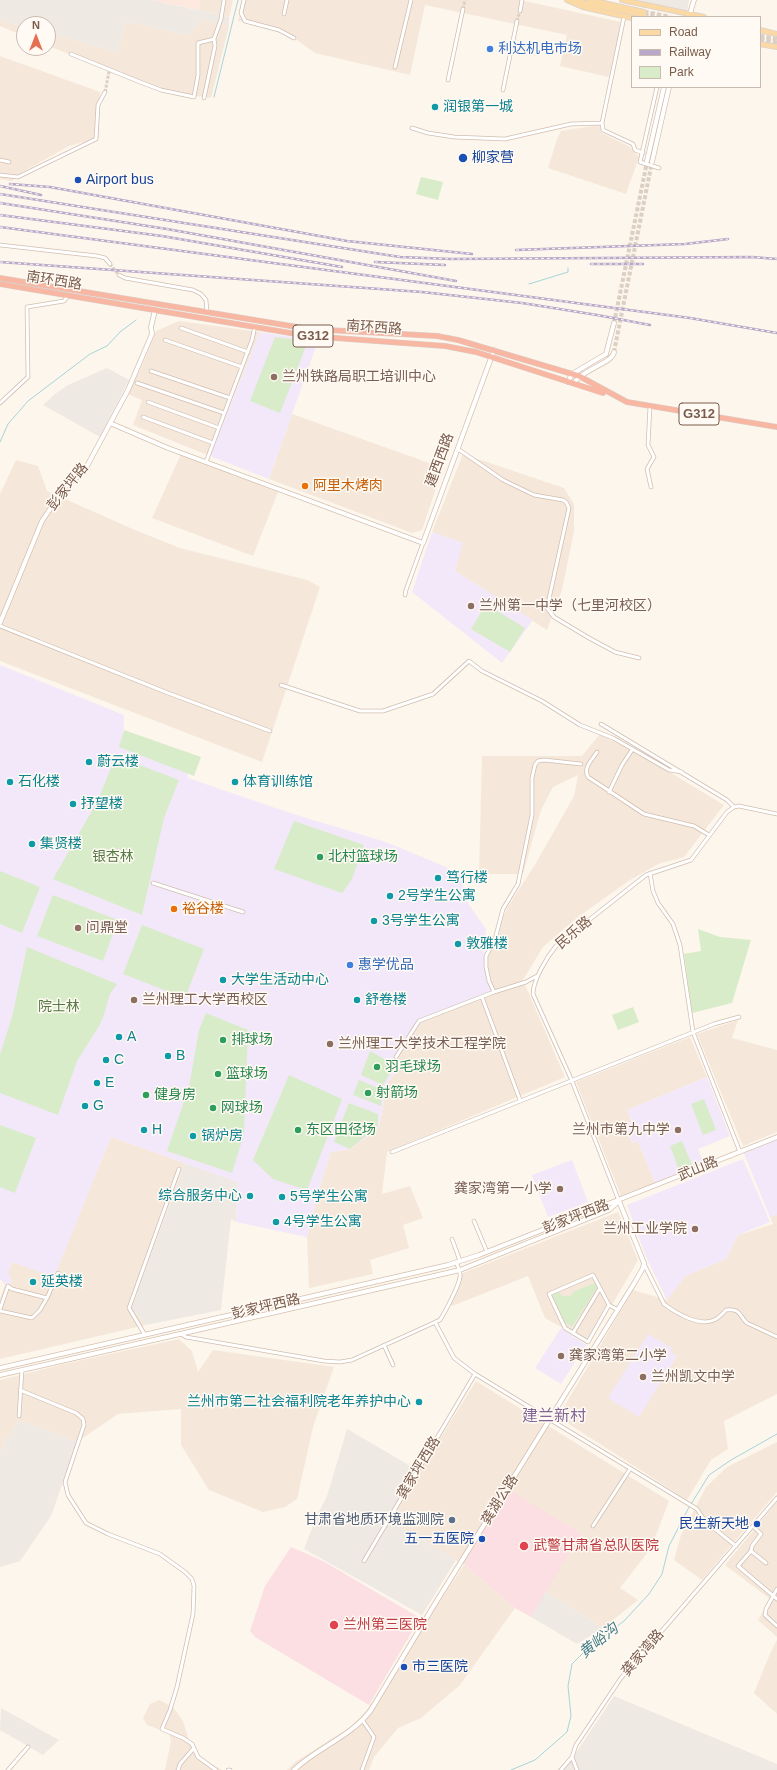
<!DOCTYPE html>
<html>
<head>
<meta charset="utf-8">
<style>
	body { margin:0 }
	#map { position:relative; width:777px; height:1770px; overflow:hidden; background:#fdf6ec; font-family:Arial,sans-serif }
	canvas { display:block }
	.legend { position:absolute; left:631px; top:16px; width:130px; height:72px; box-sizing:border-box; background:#fffaf3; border:1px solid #cabbb1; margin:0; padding:5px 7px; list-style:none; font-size:12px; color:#7a5c4d }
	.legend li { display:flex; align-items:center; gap:8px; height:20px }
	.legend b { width:20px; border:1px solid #cabbb1 }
	.north { position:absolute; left:16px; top:16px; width:40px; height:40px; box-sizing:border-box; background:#fffaf3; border:1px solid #cabbb1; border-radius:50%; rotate:0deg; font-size:11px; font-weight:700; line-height:16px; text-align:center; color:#7a5c4d }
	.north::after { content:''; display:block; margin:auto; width:14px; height:18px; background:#e76f51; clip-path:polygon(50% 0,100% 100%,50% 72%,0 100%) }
</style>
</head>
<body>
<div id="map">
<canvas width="777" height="1770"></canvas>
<ul class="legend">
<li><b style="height:5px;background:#fbd9a5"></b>Road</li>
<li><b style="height:5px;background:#b9a8c9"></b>Railway</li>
<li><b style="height:11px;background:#d8ecc9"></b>Park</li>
</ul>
<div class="north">N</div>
</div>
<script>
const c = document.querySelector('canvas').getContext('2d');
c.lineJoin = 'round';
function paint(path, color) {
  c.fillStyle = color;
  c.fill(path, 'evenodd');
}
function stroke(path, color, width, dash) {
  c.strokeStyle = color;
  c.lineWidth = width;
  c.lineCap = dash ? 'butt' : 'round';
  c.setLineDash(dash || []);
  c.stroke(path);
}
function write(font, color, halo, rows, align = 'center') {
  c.font = font + ' Arial,"Noto Sans SC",sans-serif';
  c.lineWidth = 3;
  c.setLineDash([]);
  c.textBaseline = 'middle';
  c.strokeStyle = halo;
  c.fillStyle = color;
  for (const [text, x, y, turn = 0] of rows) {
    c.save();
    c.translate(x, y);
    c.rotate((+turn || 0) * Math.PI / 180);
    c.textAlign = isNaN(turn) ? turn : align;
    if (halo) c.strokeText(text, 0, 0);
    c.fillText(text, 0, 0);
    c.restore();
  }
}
paint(new Path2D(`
	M200 0H233L229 17 198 10Z
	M244 0H520L621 22 609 77 560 66 567 35 425 5 410 75 315 53 290 35 238 21Z
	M0 20 24 27V36L0 26Z
	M201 20 229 26 211 98 168 92 48 46V33L117 52 126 22 189 35Z
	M0 56 100 92 99 138 69 146 17 175 12 181 0 179Z
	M599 125 602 133 630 147 639 157 626 194 548 168 557 139 561 131Z
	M179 321 260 332 210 456 133 425 142 400 127 394 142 366 156 331Z
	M292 414 443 468 422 530 412 533 269 479Z
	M181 454 278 492 253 556 152 518Z
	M463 454 564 488 574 504V531L562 590 547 630 455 571 462 543 432 532Z
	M16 460 38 466 47 491 135 530 180 548 307 580 320 587 262 762 0 661V494Z
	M600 734 666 770 724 805 684 857 658 864 630 880 578 917 543 947 523 980 565 1077 387 1152 382 1194 410 1186 423 1218 403 1225 409 1248 370 1260 373 1274 309 1288 307 1237 318 1193 331 1152 351 1149 379 1127 387 1084 395 1073 392 1063 424 1019 489 979 484 958 507 908 536 863 574 796 578 775 553 787 541 810 523 874H479L482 756H582Z
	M738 1020 732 1038 777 1050V1132L743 1146 697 1034Z
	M690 1037 707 1077 627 1110 632 1122 625 1125 632 1143 638 1141 655 1183 621 1196 576 1082Z
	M111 1137 185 1163 131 1306 146 1325 0 1359V1298L5 1285 13 1281 9 1277V1269L12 1262 54 1276Z
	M777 1140V1394L724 1421 728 1449 711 1460 687 1500 558 1417 633 1290 667 1300 685 1276 726 1259 738 1235 773 1224 744 1153Z
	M618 1212 638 1260 590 1343 545 1318 528 1276 452 1306 450 1302 463 1273Z
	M179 1339 192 1351 198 1372 213 1350 334 1367 313 1427 297 1499 285 1507 263 1512 209 1490 181 1445V1409L118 1414 77 1442 19 1420 0 1451V1380L64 1364Z
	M476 1381 669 1501 651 1548 620 1588 638 1600 603 1628 545 1591 564 1559 464 1564 515 1608 460 1685 421 1718 398 1728 374 1757 369 1770H287L295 1762 349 1728 366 1711 464 1565 389 1520Z
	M777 1442V1492L702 1580 674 1560 681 1535 706 1487 727 1467Z
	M777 1502V1637L758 1620 770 1599 725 1565Z
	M777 1640V1714L754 1693 769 1656Z
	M159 1700 173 1707 183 1721 193 1753 222 1770H165L171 1741 169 1733 147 1725 143 1718 150 1704Z`), '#f5e8da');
paint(new Path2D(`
	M151 0H200L198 10Z`), '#fde8e0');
paint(new Path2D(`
	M0 0H151L229 17V26L201 20 189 35 126 22 117 52 48 33V24H24V27L0 20Z
	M630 0H689L687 12Z
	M107 368 129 380 100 437 43 405 55 394 68 385Z
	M185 1163 238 1182 236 1222 231 1219 221 1310 146 1325 131 1307Z
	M19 1420 77 1442 51 1516 20 1561 0 1567V1451Z
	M347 1429 419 1471 389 1520 456 1560 422 1615 304 1549 316 1518 327 1496Z
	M545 1591 603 1628 577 1644 531 1617Z
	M614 1696 777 1764V1770H557L574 1756Z
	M1 1708 59 1740 43 1755 0 1730Z`), '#efe9e4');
paint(new Path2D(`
	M260 332 318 341 269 479 210 456Z
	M432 532 463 543 455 571 533 620 502 663 412 592Z
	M0 665 124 715 123 746 187 772 188 778 290 813 386 842 465 875 463 883 465 899 486 929 484 958 489 979 495 990 424 1019 392 1063 395 1073 387 1084 379 1127 351 1149 331 1152 318 1193 307 1237 236 1222 238 1182 111 1137 54 1277 12 1262 9 1269V1277L13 1281 5 1285 0 1279Z
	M707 1077 730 1136 698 1149 704 1163 655 1183 638 1141 632 1143 625 1125 632 1121 627 1110Z
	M777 1140V1215L770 1217 744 1153Z
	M743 1159 770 1222 738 1235 726 1259 685 1276 667 1300 647 1259 627 1205Z
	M572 1160 588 1202 548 1217 532 1175Z
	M561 1328 586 1345 561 1384 535 1368Z
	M648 1334 672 1348 670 1352 677 1356 639 1417 608 1398Z`), '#f3e8fa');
paint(new Path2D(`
	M509 1490 581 1533 531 1617 515 1608 464 1564Z
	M291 1547 323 1561 420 1618 369 1705 255 1637 250 1631 265 1586Z`), '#fbdfe3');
paint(new Path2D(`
	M421 177 443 182 438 200 416 194Z
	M275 337 308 341 280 413 250 401Z
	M486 604 525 628 510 652 471 629Z
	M124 730 201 757 194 776 119 747Z
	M116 756 179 780 164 818 142 915 53 879 97 802Z
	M294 821 364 845 352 879 342 893 274 869Z
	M0 871 40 887 22 933 0 924Z
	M53 895 118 920 103 961 37 936Z
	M142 925 204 949 185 998 123 974Z
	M698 929 720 937 751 940 732 1003 692 1013 684 954 701 951Z
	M27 947 117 984 110 994 104 1015 99 1026 77 1061 58 1115 0 1093V1055L13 1013Z
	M633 1007 639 1022 618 1030 612 1015Z
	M206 1013 248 1030 244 1134 232 1173 167 1151 189 1087 199 1030Z
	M370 1051 388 1061 391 1072 383 1085 361 1075Z
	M289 1075 342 1099 307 1190 273 1179 253 1160Z
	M359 1080 383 1090 381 1106 353 1095Z
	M704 1099 716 1130 703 1135 691 1104Z
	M349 1103 378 1114V1126L350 1149 334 1142Z
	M0 1125 36 1138 15 1193 0 1187Z
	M682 1141 692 1165 679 1170 670 1146Z
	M595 1283 597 1288 572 1327 564 1322 552 1295 559 1292 562 1296H570L575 1291Z`), '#d8ecc9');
stroke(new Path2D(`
	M214 97 238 0
	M529 284 568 272V268
	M0 442 8 424 28 401 90 354 107 346 120 332 136 320
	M511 1770 535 1760 567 1732 571 1716 568 1686 572 1664 588 1648 624 1621 649 1594 662 1574 669 1546 688 1509 709 1475 731 1460 777 1434`), '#a5d3da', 1);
stroke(new Path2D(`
	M463 9 465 0
	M517 21 520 11
	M105 92 109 72
	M110 264 119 275`), '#dcd0c4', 3, [3, 1.5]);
stroke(new Path2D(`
	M614 323 647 162
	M614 352 652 162`), '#dcd0c4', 4, [4, 2]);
stroke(new Path2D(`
	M644 12 670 17
	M644 15 654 17
	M760 36 777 39
	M760 39 777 43`), '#dcd0c4', 4.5, [4.5, 2]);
const street = new Path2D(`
	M244 0 241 13 245 21 279 30 294 38
	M520 11 522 0
	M284 14 287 0
	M624 17 602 123 603 130 633 144 635 150 643 153
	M71 54 140 82 161 90 194 97 198 75V43L214 39 221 19 224 0
	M395 67 411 0
	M448 80 463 9
	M657 87 640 162 659 168
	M503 90 517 21
	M204 98 215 46 214 39
	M412 128 428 133 454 137 505 139 571 124 602 123
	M0 160 9 162
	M0 175 18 177 96 139 98 105 105 92
	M0 245 97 256 105 258 110 264
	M119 275 125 278 193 290 201 294 206 300 207 312
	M181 328 248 352
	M165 340 242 367
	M151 371 230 398
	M137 383 224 413
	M148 402 219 428
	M0 403 28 377 27 307 64 301 68 296
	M650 406 648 445 654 457 647 469 651 487
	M143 417 213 443
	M458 449 503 480 534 495 563 500 566 502 569 508 547 608 554 617 589 638 615 652 639 658
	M206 462 252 340 255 326
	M405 595 406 590 423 543
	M0 626 168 693 270 731
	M281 685 360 711H383L433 694 469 661 482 671 542 701 580 725 613 738 669 770 682 772
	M601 724 727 800 734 807
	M597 752C592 760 583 767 588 777L644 814 694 826 709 835
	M609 792 622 765 632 750
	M650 873 653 891 658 903 673 924 680 945 693 1032 740 1152
	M153 883 243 912
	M494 992 489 981 486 967V956L495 939 503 909 518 884 532 815V778L535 765 538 761 544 760 581 764
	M482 997 520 1100
	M396 1057 419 1021 494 992 526 982 537 976
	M392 1152 714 1024 739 1017
	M619 1201 572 1081 533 994C533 980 547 957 556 946L646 875 691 860 727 812 734 807 739 806 777 814
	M474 1221 487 1252
	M452 1239 460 1261
	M644 1264 664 1304C676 1313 699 1327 714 1320 719 1318 722 1314 726 1310 741 1308 739 1316 747 1323L777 1337
	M47 1298 58 1273
	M609 1305 588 1342 565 1328 549 1294 593 1275 609 1305 618 1310
	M0 1309 8 1286 12 1289 47 1298 40 1310 32 1318 0 1311
	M435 1322 454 1358 475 1374 697 1509 705 1521 736 1546
	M573 1333 600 1288
	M181 1334 186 1337 324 1361 340 1362 352 1360 440 1320C445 1312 459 1286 460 1277 461 1272 458 1267 456 1262
	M145 1335 129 1308 179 1169
	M384 1345 393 1365
	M20 1390 76 1413 83 1419 84 1425 65 1482 68 1495 86 1523 108 1534 160 1554 185 1572 192 1579 194 1586 193 1614 177 1687 170 1710 162 1729 183 1738 192 1744 198 1757 216 1770
	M19 1416 22 1370
	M593 1526 630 1469
	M753 1526 761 1534 752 1546 751 1551 766 1563
	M751 1551 738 1566 777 1599
	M364 1561 475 1374
	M777 1589 766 1609 765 1615 777 1626
	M8 1770 28 1747
	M178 1770 180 1764 194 1748
	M228 1770H230
	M362 1770 374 1737 363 1721
	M561 1770 572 1757
	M577 1770 572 1757 576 1745 621 1678 777 1498`);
const secondary = new Path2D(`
	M689 17 694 0
	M647 161 664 87
	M652 162 669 87
	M568 382 572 374 606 354 614 323
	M574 383C583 369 613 363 614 352
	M110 423 168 448 423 543 494 350
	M0 623 42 521 65 487 83 472 87 466 128 390 152 334 151 327 155 310
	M0 1368 448 1265 479 1255 777 1137
	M0 1375 460 1270 609 1210 619 1201
	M294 1770C318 1747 351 1737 371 1710L433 1607 635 1282 643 1268 644 1263 619 1201`);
const primary = new Path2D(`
	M567 0 583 7 632 18
	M571 0 644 15
	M590 0 644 12
	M622 0 704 17
	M760 30 777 34
	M760 44 777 47`);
const highway = new Path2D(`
	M0 278 309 329 437 336 458 340 579 376 627 402 777 427
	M0 284 308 336 445 346 476 352 603 393`);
stroke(street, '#d1beb0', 4.5);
stroke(secondary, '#d6c0b0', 5.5);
stroke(primary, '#dad1cd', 6);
stroke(highway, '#dad1cd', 6);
stroke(street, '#fff', 3);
stroke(secondary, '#fff', 4);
stroke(primary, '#fbd9a5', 4.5);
stroke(highway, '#f7b7a3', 5);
const rail = new Path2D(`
	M10 184 50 187 347 241 472 254
	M0 186 41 195
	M0 194 400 257 451 259 752 257 777 259
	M0 203 167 229 456 281
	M0 215 162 236 342 267
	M0 227 690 318 777 333
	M516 250 685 244 728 239
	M0 262 422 292 522 303 597 315 650 325
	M375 262 445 265
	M591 264H643`);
stroke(rail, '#b9a8c9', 2.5);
stroke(rail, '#fffaf3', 1, [3]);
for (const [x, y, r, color] of [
	[490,49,4,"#3f7fe0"],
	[435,107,4,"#0f9aa8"],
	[463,158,5,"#1a4fb4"],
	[78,180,4,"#1a4fb4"],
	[274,377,4,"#8d6e63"],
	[305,486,4,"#e8710a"],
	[471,606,4,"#8d6e63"],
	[89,762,4,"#0f9aa8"],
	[10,782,4,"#0f9aa8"],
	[235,782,4,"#0f9aa8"],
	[73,804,4,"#0f9aa8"],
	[32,844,4,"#0f9aa8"],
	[320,857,4,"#2e9e5b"],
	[438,878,4,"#0f9aa8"],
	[390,896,4,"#0f9aa8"],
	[174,909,4,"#e8710a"],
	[374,921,4,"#0f9aa8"],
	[78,928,4,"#8d6e63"],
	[458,944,4,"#0f9aa8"],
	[350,965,4,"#3f7fe0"],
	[223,980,4,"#0f9aa8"],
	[134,1000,4,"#8d6e63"],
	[357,1000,4,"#0f9aa8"],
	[119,1037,4,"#0f9aa8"],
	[223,1040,4,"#2e9e5b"],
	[330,1044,4,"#8d6e63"],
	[168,1056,4,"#0f9aa8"],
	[106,1060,4,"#0f9aa8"],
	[377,1067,4,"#2e9e5b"],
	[218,1074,4,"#2e9e5b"],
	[97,1083,4,"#0f9aa8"],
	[368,1093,4,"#2e9e5b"],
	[146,1095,4,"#2e9e5b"],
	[85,1106,4,"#0f9aa8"],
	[213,1108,4,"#2e9e5b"],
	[144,1130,4,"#0f9aa8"],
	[298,1130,4,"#2e9e5b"],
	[678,1130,4,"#8d6e63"],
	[193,1136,4,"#0f9aa8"],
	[560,1189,4,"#8d6e63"],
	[250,1196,4,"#0f9aa8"],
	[282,1197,4,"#0f9aa8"],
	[276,1222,4,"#0f9aa8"],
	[695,1229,4,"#8d6e63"],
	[33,1282,4,"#0f9aa8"],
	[561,1356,4,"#8d6e63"],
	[643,1377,4,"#8d6e63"],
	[419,1402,4,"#0f9aa8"],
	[452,1520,4,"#5c6f8a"],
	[757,1524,4,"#1a4fb4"],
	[482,1539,4,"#1a4fb4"],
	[524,1546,5,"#e0444e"],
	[334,1625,5,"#e0444e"],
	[404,1667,4,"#1a4fb4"]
]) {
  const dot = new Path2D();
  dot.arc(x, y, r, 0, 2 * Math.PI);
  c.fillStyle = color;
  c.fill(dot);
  stroke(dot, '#fffaf3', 1.5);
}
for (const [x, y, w] of [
	[313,336,40],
	[699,414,40]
]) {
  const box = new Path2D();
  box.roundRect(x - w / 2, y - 11, w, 22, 3);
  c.fillStyle = '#fffaf3';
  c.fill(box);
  stroke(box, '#7a5c4d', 1);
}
write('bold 13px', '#7a5c4d', null, [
	["G312",313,336],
	["G312",699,414]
]);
write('14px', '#366cbe', '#fffaf3', [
	["利达机电市场",498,49],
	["惠学优品",358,965]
], 'left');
write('14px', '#0d838f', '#fffaf3', [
	["润银第一城",443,107],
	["蔚云楼",97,762],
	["石化楼",18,782],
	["体育训练馆",243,782],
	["抒望楼",81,804],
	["集贤楼",40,844],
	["笃行楼",446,878],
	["2号学生公寓",398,896],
	["3号学生公寓",382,921],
	["敦雅楼",466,944],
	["大学生活动中心",231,980],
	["舒卷楼",365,1000],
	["A",127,1037],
	["B",176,1056],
	["C",114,1060],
	["E",105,1083],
	["G",93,1106],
	["H",152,1130],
	["锅炉房",201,1136],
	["综合服务中心",242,1196,"right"],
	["5号学生公寓",290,1197],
	["4号学生公寓",284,1222],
	["延英楼",41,1282],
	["兰州市第二社会福利院老年养护中心",411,1402,"right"]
], 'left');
write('14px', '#164399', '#fffaf3', [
	["柳家营",472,158],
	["Airport bus",86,180],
	["民生新天地",749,1524,"right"],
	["五一五医院",474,1539,"right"],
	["市三医院",412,1667]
], 'left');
write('14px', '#7a5c4d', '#fffaf3', [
	["南环西路",54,281,9],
	["南环西路",374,328,4],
	["建西西路",440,460,-70],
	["彭家坪路",68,487,-51],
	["民乐路",574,933,-40],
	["武山路",698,1169,-22],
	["彭家坪西路",576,1217,-21],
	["彭家坪西路",266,1307,-13],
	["龚家坪西路",419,1468,-59],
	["龚湖公路",500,1500,-58],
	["龚家湾路",643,1653,-49]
]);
write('14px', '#785e54', '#fffaf3', [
	["兰州铁路局职工培训中心",282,377],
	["兰州第一中学（七里河校区）",479,606],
	["问鼎堂",86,928],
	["兰州理工大学西校区",142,1000],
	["兰州理工大学技术工程学院",338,1044],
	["兰州市第九中学",670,1130,"right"],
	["龚家湾第一小学",552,1189,"right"],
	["兰州工业学院",687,1229,"right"],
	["龚家湾第二小学",569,1356],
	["兰州凯文中学",651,1377]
], 'left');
write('14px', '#c56008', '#fffaf3', [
	["阿里木烤肉",313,486],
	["裕谷楼",182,909]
], 'left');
write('14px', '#537a41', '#fffaf3', [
	["银杏林",113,857],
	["院士林",59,1007]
]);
write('14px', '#27864d', '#fffaf3', [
	["北村篮球场",328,857],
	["排球场",231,1040],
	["羽毛球场",385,1067],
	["篮球场",226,1074],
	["射箭场",376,1093],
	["健身房",154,1095],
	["网球场",221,1108],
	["东区田径场",306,1130]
], 'left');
write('14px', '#4e5e75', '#fffaf3', [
	["甘肃省地质环境监测院",444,1520]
], 'right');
write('14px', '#be3a42', '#fffaf3', [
	["武警甘肃省总队医院",533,1546],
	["兰州第三医院",343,1625]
], 'left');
write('italic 15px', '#437c86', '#fffaf3', [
	["黄峪沟",599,1641,-39]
]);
write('16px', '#846695', '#fffaf3', [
	["建兰新村",554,1417]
]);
</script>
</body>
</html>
